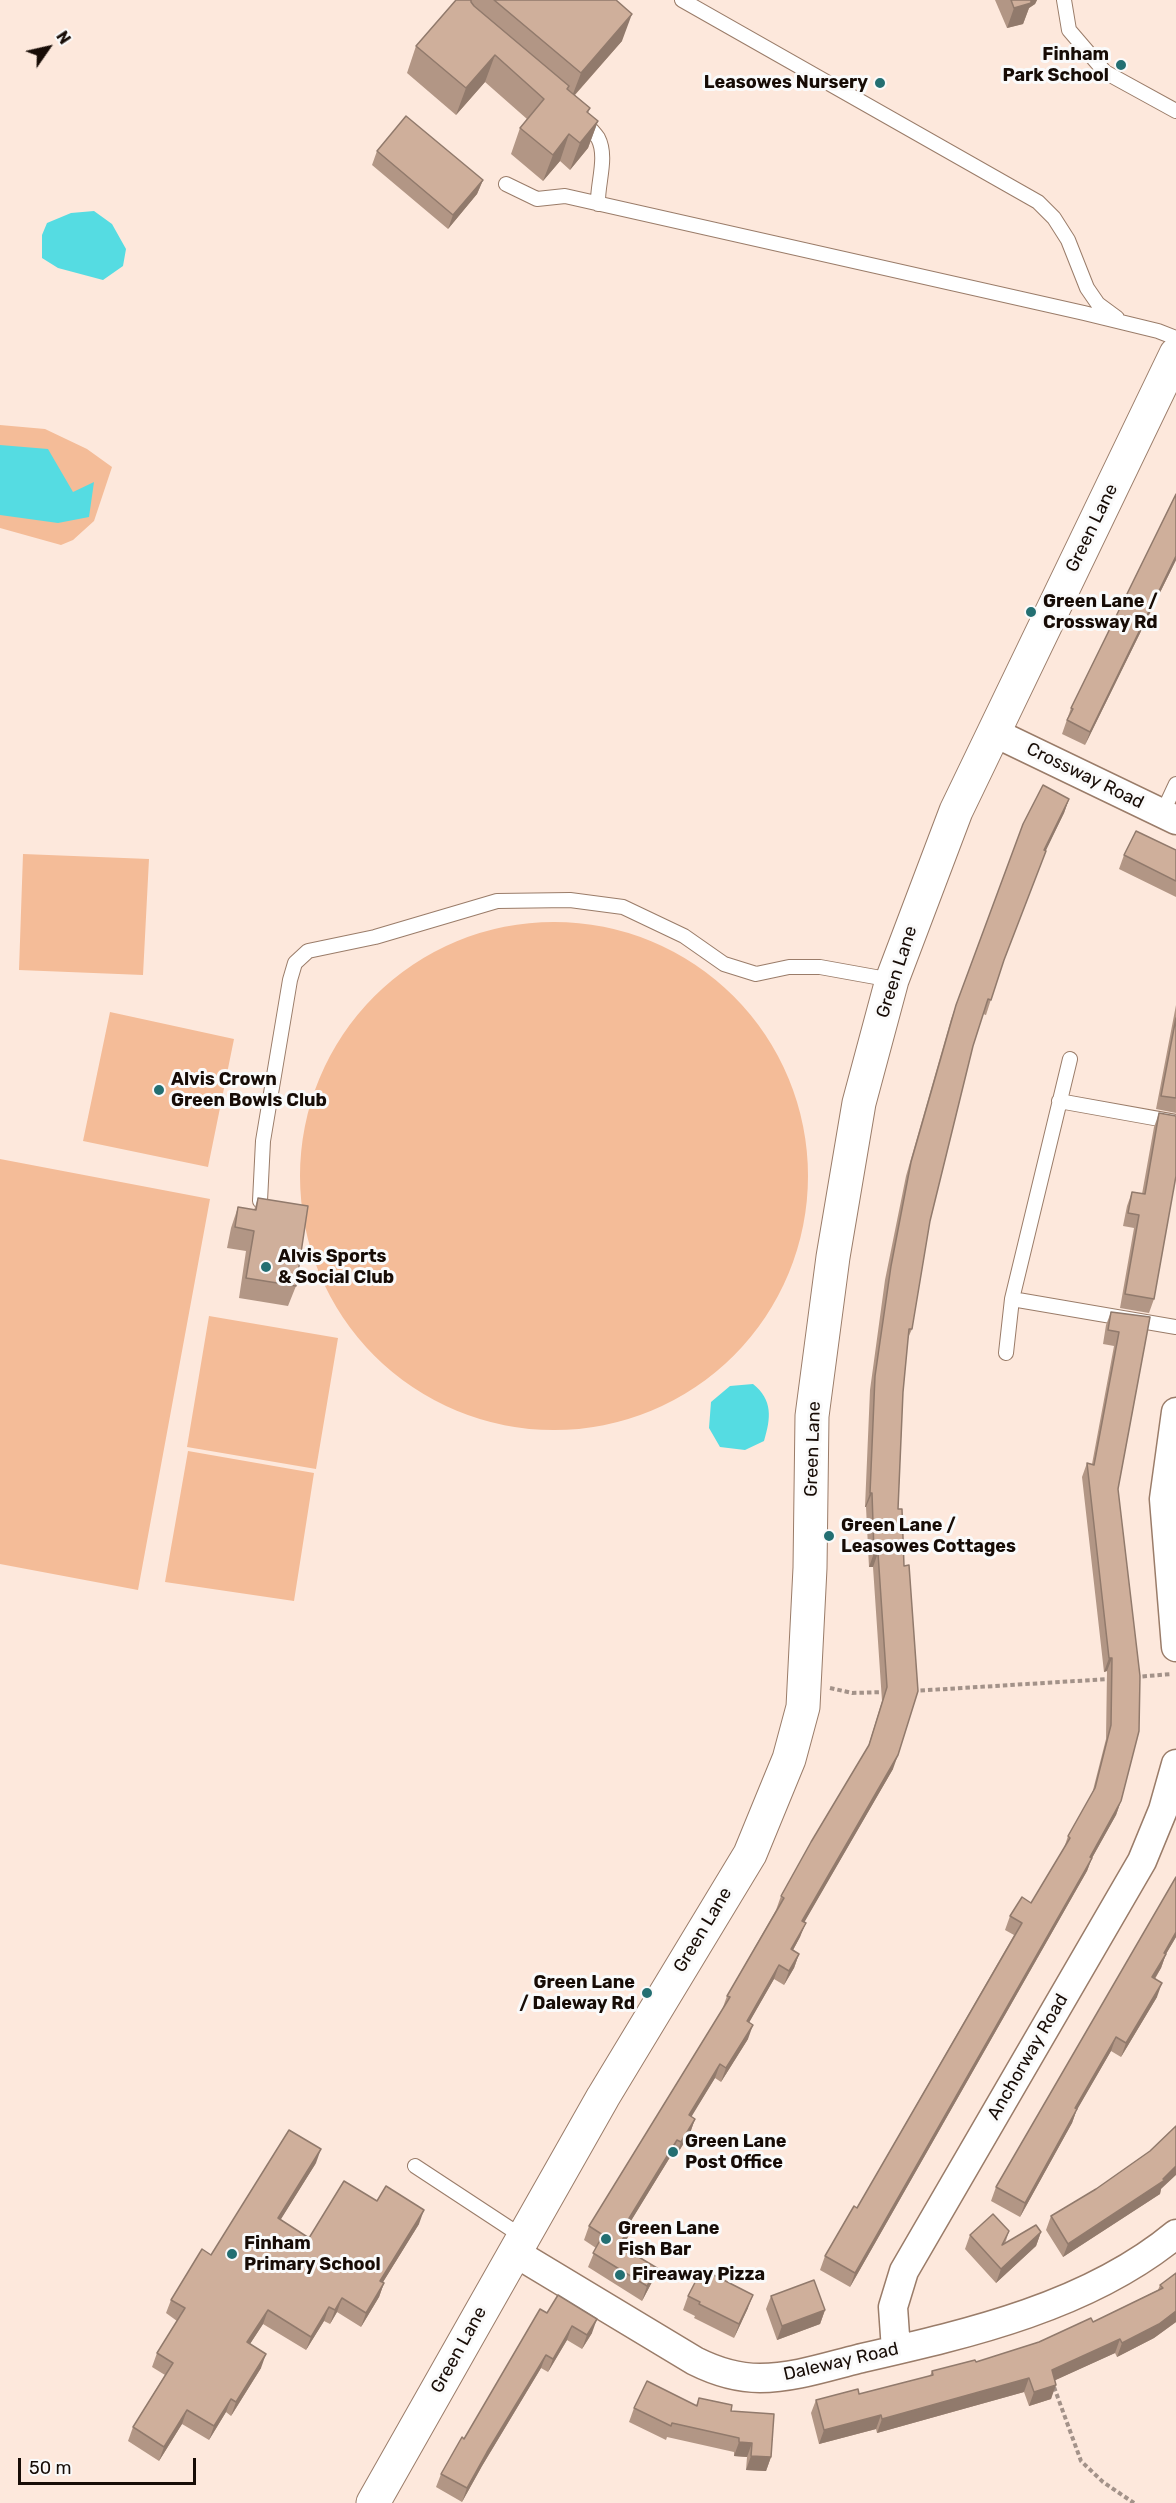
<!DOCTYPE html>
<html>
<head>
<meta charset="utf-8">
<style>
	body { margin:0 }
	#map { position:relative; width:1176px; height:2503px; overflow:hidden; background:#fde8dc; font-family:Rubik,sans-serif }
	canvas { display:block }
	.north { position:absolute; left:18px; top:18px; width:60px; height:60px; -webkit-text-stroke:4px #fafafa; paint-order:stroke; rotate:56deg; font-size:16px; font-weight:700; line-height:24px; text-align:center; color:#170c06 }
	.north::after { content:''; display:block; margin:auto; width:21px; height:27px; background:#170c06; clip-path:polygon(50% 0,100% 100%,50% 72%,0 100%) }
	.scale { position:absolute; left:18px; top:2458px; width:178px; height:27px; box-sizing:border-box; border:3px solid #170c06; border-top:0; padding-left:8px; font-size:18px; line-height:21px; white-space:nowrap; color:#170c06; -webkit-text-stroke:4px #fafafa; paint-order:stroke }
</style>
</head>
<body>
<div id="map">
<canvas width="1176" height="2503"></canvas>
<div class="north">N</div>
<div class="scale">50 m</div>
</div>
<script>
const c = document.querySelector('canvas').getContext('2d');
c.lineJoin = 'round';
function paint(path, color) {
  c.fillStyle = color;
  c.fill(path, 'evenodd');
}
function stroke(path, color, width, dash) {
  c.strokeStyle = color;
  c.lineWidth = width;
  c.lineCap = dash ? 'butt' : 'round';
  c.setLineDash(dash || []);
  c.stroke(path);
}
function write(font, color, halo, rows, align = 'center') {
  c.font = font + ' Rubik,sans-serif';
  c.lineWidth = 6;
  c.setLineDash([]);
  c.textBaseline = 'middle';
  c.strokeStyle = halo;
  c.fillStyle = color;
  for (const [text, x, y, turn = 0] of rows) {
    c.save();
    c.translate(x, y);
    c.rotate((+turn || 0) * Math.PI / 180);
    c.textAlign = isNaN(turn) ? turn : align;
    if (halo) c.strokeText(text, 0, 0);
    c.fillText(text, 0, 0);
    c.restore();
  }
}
paint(new Path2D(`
	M0 425 45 429 87 449 112 467 94 521 73 540 61 545 0 528Z
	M23 854 149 859 143 975 19 970Z
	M300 1176a254 254 0 1 1 508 0a254 254 0 1 1-508 0Z
	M110 1012 234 1039 208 1167 83 1141Z
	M0 1159 210 1199 138 1590 0 1564Z
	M209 1316 338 1338 316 1469 187 1447Z
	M188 1451 314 1473 294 1601 165 1582Z`), '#f4bc98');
paint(new Path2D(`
	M94 211 112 224 126 249 123 266 103 280 58 268 42 258V235L47 223 71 213Z
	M0 445 48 449 73 492 94 482 89 517 58 523 0 515Z
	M753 1384C773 1400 771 1418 764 1441L745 1450 720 1447 709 1428 711 1402 730 1386Z`), '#55dce2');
const lane = new Path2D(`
	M682 0 1038 202 1054 218 1068 240 1087 288 1098 304 1117 318
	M1064 0 1069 30 1105 72 1176 111
	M582 120C587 125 594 132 598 138 608 157 597 184 598 204
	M506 184 537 199 565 196 1084 313 1158 331 1176 338
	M1162 814 1176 784
	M1059 1101 1176 1122
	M260 1201 263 1141 290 980 295 963 308 951 375 937 497 901 570 900 623 907 684 936 724 964 756 974 789 967H820L892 980
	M1012 1299 1176 1327
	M1006 1353 1012 1299 1070 1059
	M415 2166 523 2237`);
const street = new Path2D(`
	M993 732 1176 820
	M1176 1412 1164 1499 1176 1647
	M514 2252 695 2361C715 2371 737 2378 760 2378 793 2378 826 2367 858 2359 967 2334 1088 2307 1176 2234
	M896 2350 893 2307 904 2271 1142 1861 1163 1810 1176 1764`);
const secondary = new Path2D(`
	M373 2503 603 2097 750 1854 789 1759 803 1707 810 1568 812 1416 833 1257 859 1103 892 980 956 811 1176 354`);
stroke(lane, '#9a7c69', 16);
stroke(street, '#9a7c69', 31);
stroke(secondary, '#9a7c69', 35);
stroke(new Path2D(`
	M1135 1677 1172 1674
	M830 1688 852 1693 885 1692
	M913 1691 1109 1679
	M1054 2387 1081 2461 1103 2482 1134 2503`), '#a39289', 4, [4.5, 3]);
stroke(lane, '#fff', 14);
stroke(street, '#fff', 28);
stroke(secondary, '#fff', 33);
paint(new Path2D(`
	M456 0H616L622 41 575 95 590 108 588 113 598 121 588 148 570 170 560 161 543 181 511 154 520 128 527 119 485 82 456 115 407 73 416 46Z
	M995 0H1037L1035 4 1029 8 1023 24 1007 28Z
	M377 151 483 180 477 194 448 229 372 165Z
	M1176 494V560L1085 745 1062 734 1071 708Z
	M1069 799 1064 813 1045 851 1002 965 986 1015 983 1014 973 1046 930 1221 912 1329 908 1338 903 1392 898 1509 893 1769 804 1922 800 1937 793 1950 799 1954 794 1968 784 1985 774 1979 749 2022 748 2039 721 2082 715 2078 691 2116 695 2119 690 2133 676 2156 672 2154 630 2222 628 2237 622 2247 657 2268 652 2282 642 2301 588 2267 596 2248 584 2240 589 2226 722 2010 727 1996 776 1910 781 1896 868 1747 882 1701 873 1567H869L866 1507H865L870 1390 885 1280 906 1176 951 1019 1023 824Z
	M1176 850V897L1119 869 1124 855Z
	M1176 1005V1113L1156 1109Z
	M1159 1113 1154 1299 1149 1313 1120 1308 1134 1228 1123 1226 1127 1206 1132 1192 1142 1194 1154 1127Z
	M258 1198 296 1286 288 1306 239 1298 246 1251 227 1248 231 1228 238 1207 254 1210Z
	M1111 1312 1150 1317 1118 1489 1121 1801 1116 1815 1092 1858 1087 1871 850 2287 820 2270 825 2256 857 2208 1014 1935 1005 1930 1010 1916 1031 1903 1064 1848 1068 1836 1092 1794 1106 1739 1107 1671 1104 1672 1082 1477 1087 1463 1092 1464 1114 1346 1103 1344 1106 1325Z
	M1176 1877V1937L1166 1954 1161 1968 1155 1979 1157 1997 1121 2057 1111 2051 1077 2109 1072 2123 1020 2217 991 2201 996 2187Z
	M1150 2151 1161 2189 1160 2194 1063 2257 1046 2230 1051 2216 1096 2189Z
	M316 2163 280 2220 309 2238 377 2201 419 2224 383 2282 384 2283 379 2297 361 2327 337 2312 330 2324 324 2321 306 2350 263 2324 250 2344 261 2368 231 2416 226 2412 209 2440 182 2424 159 2461 128 2441 133 2427 165 2375 152 2367 157 2353 177 2321 166 2313 171 2300 211 2255Z
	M1009 2231 1005 2244 1041 2232 1036 2246 996 2283 965 2249 970 2235Z
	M1176 2273V2322L1154 2338 1117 2357 1115 2353 1055 2380 1051 2399 1029 2406 1024 2392 877 2433 876 2429 819 2444 811 2413 816 2400 859 2394 930 2376 932 2371 976 2362 1039 2342 1093 2322 1158 2290 1160 2285Z
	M688 2296 748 2308 734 2338 694 2318 695 2316 683 2310Z
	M771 2296 825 2310 820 2324 777 2340 766 2309Z
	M547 2313 592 2333 582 2349 567 2340 548 2372 541 2368 482 2466 462 2502 436 2487 441 2474Z
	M699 2398 731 2411 771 2457 766 2471 746 2470 747 2457 734 2456V2452L667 2437 666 2440 629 2422 634 2408 696 2406Z`), '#b29685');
paint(new Path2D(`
	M1027 0H1037L1035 4 1029 8 1023 24 1007 28 1014 8Z
	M632 14 622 41 571 99 581 73Z
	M495 55 485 82 456 115 466 88Z
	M598 121 588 148 570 170 580 143Z
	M569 134 560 161 543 181 553 155Z
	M483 180 477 194 448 229 453 215Z
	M1176 556V560L1085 745 1090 732Z
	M1069 799 1064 813 1039 865 1044 850Z
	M870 1493H872L866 1507H865Z
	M874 1553H878L873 1567H869Z
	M1109 1658H1112L1107 1671 1104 1672Z
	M898 1755 893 1769 797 1935 802 1921Z
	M1121 1801 1116 1815 1092 1858 1087 1871 850 2287 855 2273Z
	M806 1923 800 1937 786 1963 791 1949Z
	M1176 1932V1937L1166 1954 1161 1968 1147 1991 1152 1977 1164 1953Z
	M799 1954 794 1968 784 1985 789 1971Z
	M779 1965 774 1979 742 2035 747 2021Z
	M1162 1983 1157 1997 1121 2057 1126 2043Z
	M753 2025 748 2039 721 2082 726 2068Z
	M1116 2037 1111 2051 1070 2122 1075 2108Z
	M720 2064 715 2078 684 2129 689 2115Z
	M1077 2109 1072 2123 1020 2217 1025 2203Z
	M695 2119 690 2133 676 2156 681 2142Z
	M677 2140 672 2154 623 2234 628 2220Z
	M321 2149 316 2163 273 2232 278 2218Z
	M1176 2166V2175L1161 2189 1160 2194 1063 2257 1068 2244 1163 2179Z
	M424 2210 419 2224 375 2295 380 2281Z
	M633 2223 628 2237 614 2259 619 2245Z
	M1041 2232 1036 2246 996 2283 1001 2269Z
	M657 2268 652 2282 642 2301 647 2286Z
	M384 2283 379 2297 361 2327 366 2313Z
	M753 2295 748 2308 734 2338 739 2324Z
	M342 2298 337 2312 330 2324 335 2310Z
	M329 2307 324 2321 306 2350 311 2337Z
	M268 2310 263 2324 242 2356 247 2342Z
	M825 2310 820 2324 777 2340 782 2326Z
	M1176 2311V2322L1154 2338 1117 2357 1122 2343Z
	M597 2319 592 2333 582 2349 587 2335Z
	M572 2326 567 2340 548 2372 553 2359Z
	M1120 2339 1115 2353 1047 2384 1052 2370Z
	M266 2354 261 2368 231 2416 236 2402Z
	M546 2355 541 2368 482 2466 462 2502 467 2488 487 2452Z
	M1029 2378 1024 2392 877 2433 882 2419Z
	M1056 2385 1051 2399 1029 2406 1034 2392Z
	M231 2399 226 2412 209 2440 214 2426Z
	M187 2410 182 2424 159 2461 164 2447Z
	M881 2415 876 2429 819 2444 824 2430Z
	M739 2442 752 2443 747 2457 734 2456Z
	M751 2456 771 2457 766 2471 746 2470Z`), '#917a6c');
const building = new Path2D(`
	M456 0H471V2L474 6 569 86 567 89 590 108 587 112 598 121 580 143 569 134 553 155 520 128 544 99 495 55 466 88 416 46Z
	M494 0H616L632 14 581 73Z
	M1011 0H1031V3L1014 8Z
	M406 116 483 180 453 215 377 151Z
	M1176 494V556L1090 732 1067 720 1073 709 1071 708Z
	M1043 785 1069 799 1044 850 1046 851 1004 960 991 1000 988 999 973 1046 930 1221 912 1329H909L903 1392 898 1509H902L904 1566 909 1565 918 1691 898 1755 802 1921 806 1923 791 1949 799 1954 789 1971 779 1965 747 2021 753 2025 726 2068 720 2064 689 2115 695 2119 681 2142 677 2140 628 2220 633 2223 619 2245 657 2268 647 2286 593 2253 603 2235 589 2226 730 1997 727 1996 784 1898 781 1896 811 1842 869 1745 887 1687 878 1553H874L872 1493H870L875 1376 891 1266 911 1162 956 1005 1023 824Z
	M1136 831 1176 850V881L1124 855Z
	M1176 1018V1098L1161 1096Z
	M1159 1113 1176 1116V1176L1154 1299 1125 1294 1139 1215 1128 1213 1132 1192 1145 1194Z
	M258 1198 308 1206 296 1286 246 1278 254 1231 235 1227 238 1207 256 1210Z
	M1111 1312 1150 1317 1118 1489 1140 1676 1139 1731 1121 1801 1090 1857 1092 1858 855 2273 825 2256 854 2206 857 2208 1022 1923 1010 1916 1022 1897 1031 1903 1070 1838 1068 1836 1095 1788 1111 1725 1112 1658H1109L1087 1463 1094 1465 1119 1332 1108 1330Z
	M1176 1877V1932L1164 1953 1166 1954 1152 1977 1162 1983 1126 2043 1116 2037 1075 2108 1077 2109 1025 2203 996 2187Z
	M1176 2126V2166L1163 2179 1165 2180 1068 2244 1051 2216 1096 2189 1150 2151Z
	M289 2130 321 2149 278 2218 309 2238 344 2181 377 2201 386 2186 424 2210 380 2281 384 2283 366 2313 342 2298 335 2310 329 2307 311 2337 268 2310 247 2342 266 2354 236 2402 231 2399 214 2426 187 2410 164 2447 133 2427 173 2363 157 2353 185 2308 171 2300 202 2249 211 2255Z
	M993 2214 1009 2231 1002 2245 1036 2225 1041 2232 1001 2269 970 2235Z
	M702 2269 753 2295 739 2324 699 2304 700 2302 688 2296Z
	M1176 2273V2311L1159 2324 1122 2343 1120 2339 1052 2370 1056 2385 1034 2392 1029 2378 882 2419 881 2415 824 2430 816 2400 858 2389 859 2394 933 2375 932 2371 975 2360 976 2362 1039 2342 1091 2318 1093 2322 1163 2288 1160 2285Z
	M814 2280 825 2310 782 2326 771 2296Z
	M558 2295 597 2319 587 2335 572 2326 553 2359 546 2355 487 2452 467 2488 441 2474 462 2437 464 2439 540 2309 547 2313Z
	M647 2381 697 2406 699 2398 732 2405 731 2411 774 2414 771 2457 751 2456 752 2443 739 2442V2438L672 2423 671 2426 634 2408Z`);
paint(building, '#cfaf9b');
stroke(building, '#917a6c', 1.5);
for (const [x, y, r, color] of [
	[1121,65,6,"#236f72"],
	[880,83,6,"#236f72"],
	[1031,612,6,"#236f72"],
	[159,1090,6,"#236f72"],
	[266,1267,6,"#236f72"],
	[829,1536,6,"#236f72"],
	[647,1993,6,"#236f72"],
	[673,2152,6,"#236f72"],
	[606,2239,6,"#236f72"],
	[232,2254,6,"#236f72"],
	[620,2275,6,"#236f72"]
]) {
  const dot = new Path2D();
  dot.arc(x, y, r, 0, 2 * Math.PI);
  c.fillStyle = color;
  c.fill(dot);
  stroke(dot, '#fafafa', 2);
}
write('bold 18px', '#170c06', '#fafafa', [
	["Finham",1109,55,"right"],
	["Park School",1109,76,"right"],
	["Leasowes Nursery",868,83,"right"],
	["Green Lane /",1043,602],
	["Crossway Rd",1043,623],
	["Alvis Crown",171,1080],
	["Green Bowls Club",171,1101],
	["Alvis Sports",278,1257],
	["& Social Club",278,1278],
	["Green Lane /",841,1526],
	["Leasowes Cottages",841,1547],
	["Green Lane",635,1983,"right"],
	["/ Daleway Rd",635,2004,"right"],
	["Green Lane",685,2142],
	["Post Office",685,2163],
	["Green Lane",618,2229],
	["Fish Bar",618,2250],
	["Finham",244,2244],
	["Primary School",244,2265],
	["Fireaway Pizza",632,2275]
], 'left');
write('18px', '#170c06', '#fafafa', [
	["Green Lane",1092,528,-64],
	["Crossway Road",1085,776,26],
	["Green Lane",897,972,-72],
	["Green Lane",813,1449,-88],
	["Green Lane",703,1930,-59],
	["Anchorway Road",1028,2057,-60],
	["Green Lane",459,2350,-61],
	["Daleway Road",841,2362,-13]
]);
</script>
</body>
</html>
